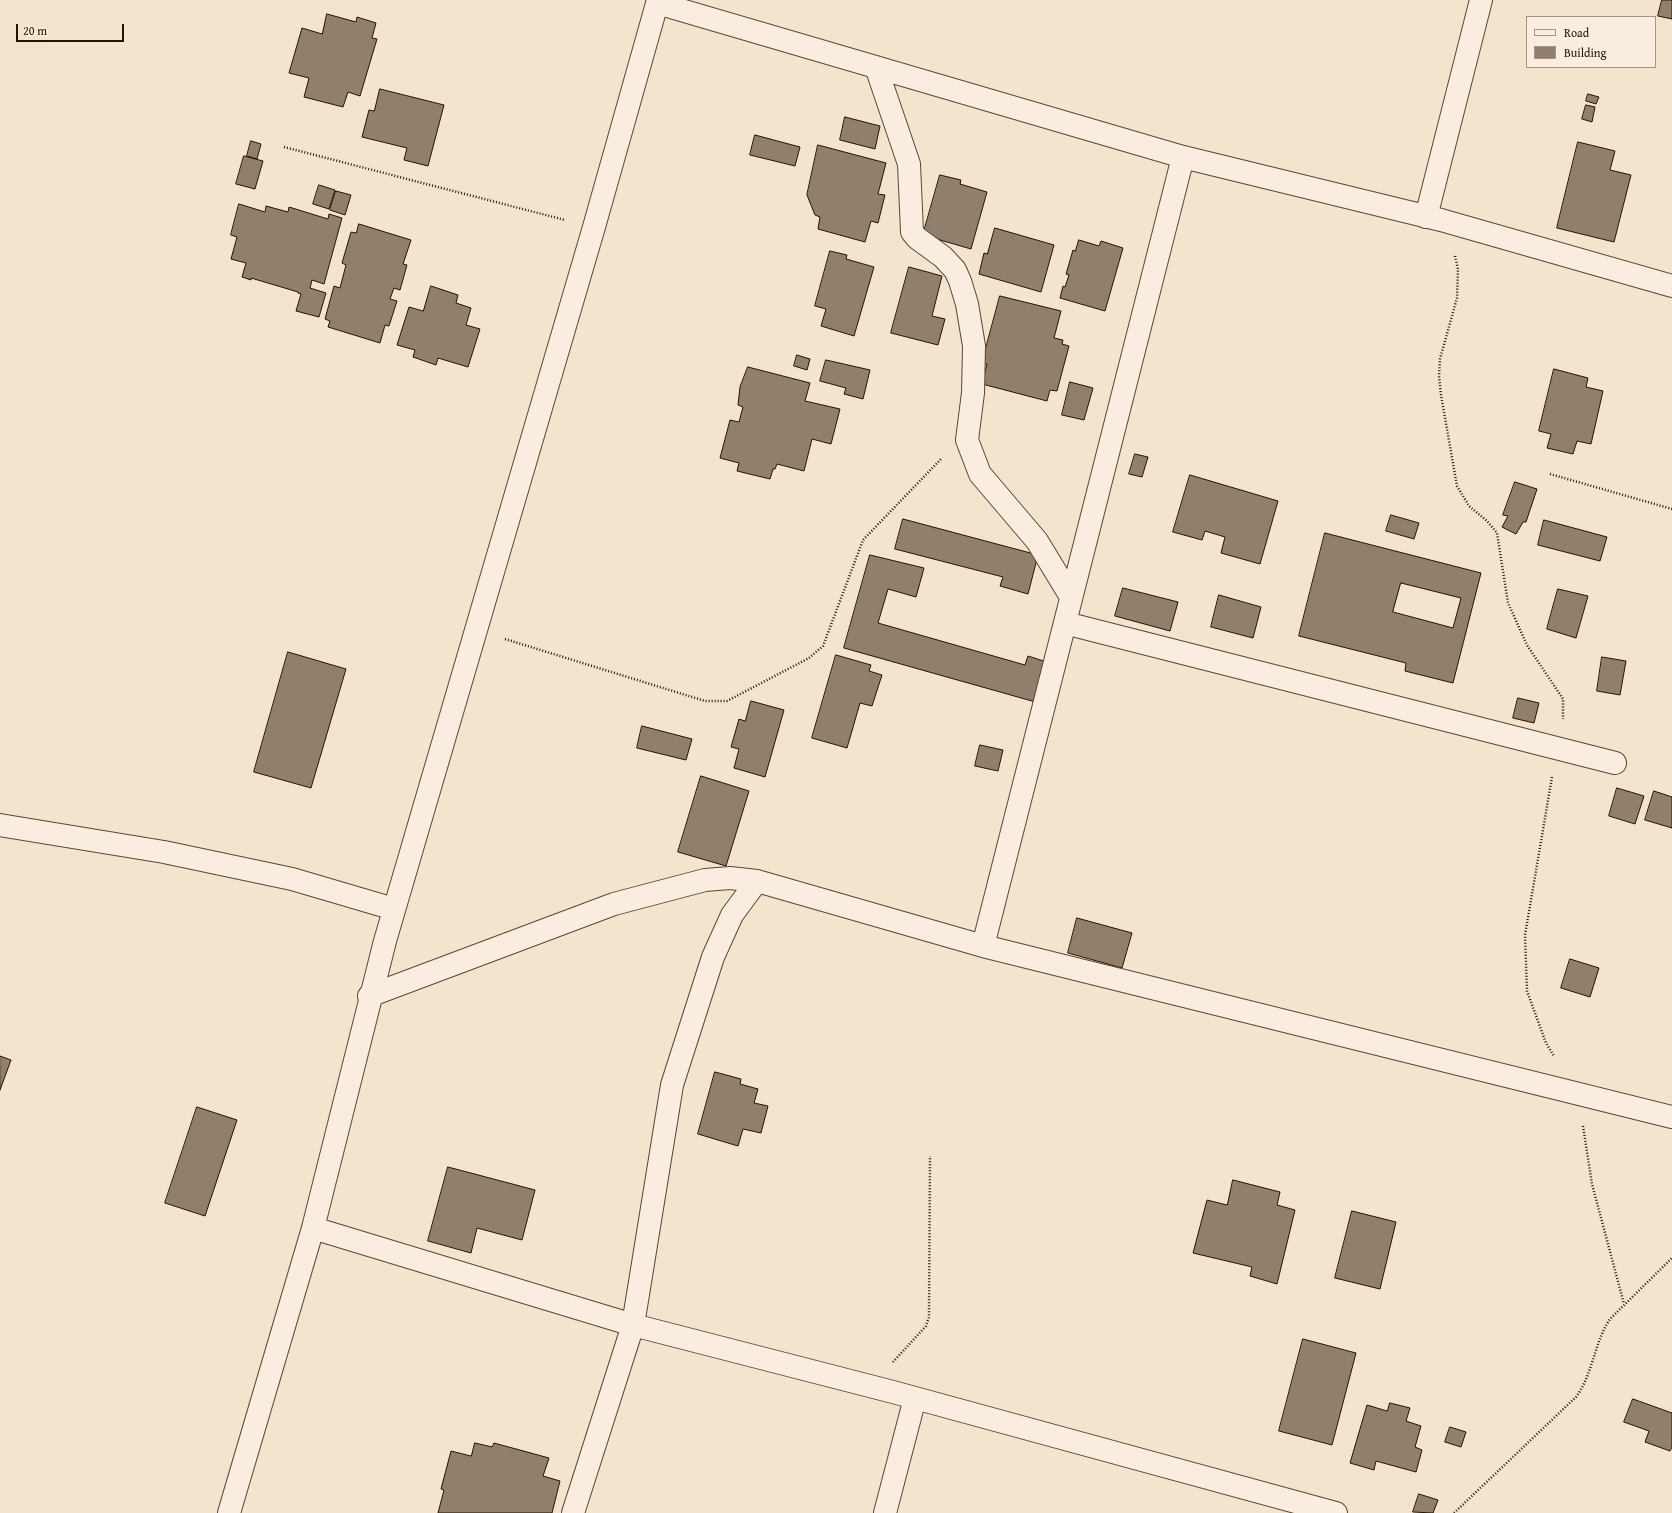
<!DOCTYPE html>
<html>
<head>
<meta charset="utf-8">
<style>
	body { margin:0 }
	#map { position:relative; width:1672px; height:1513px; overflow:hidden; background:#f5e4cd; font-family:"Gentium Book Plus",serif }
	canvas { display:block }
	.legend { position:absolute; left:1526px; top:16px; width:130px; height:52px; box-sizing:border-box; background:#f8edde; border:1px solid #a49585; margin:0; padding:5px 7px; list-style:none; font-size:12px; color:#261200 }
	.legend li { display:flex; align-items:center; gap:8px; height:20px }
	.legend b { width:20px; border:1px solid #a49585 }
	.scale { position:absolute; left:16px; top:24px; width:108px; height:18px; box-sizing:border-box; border:2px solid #261200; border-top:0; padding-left:5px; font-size:12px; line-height:14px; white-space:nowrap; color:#261200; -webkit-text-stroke:3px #f8edde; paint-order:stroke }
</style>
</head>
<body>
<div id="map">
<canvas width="1672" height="1513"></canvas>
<ul class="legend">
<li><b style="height:5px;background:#f8edde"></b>Road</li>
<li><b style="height:11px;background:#927f6b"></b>Building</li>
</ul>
<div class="scale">20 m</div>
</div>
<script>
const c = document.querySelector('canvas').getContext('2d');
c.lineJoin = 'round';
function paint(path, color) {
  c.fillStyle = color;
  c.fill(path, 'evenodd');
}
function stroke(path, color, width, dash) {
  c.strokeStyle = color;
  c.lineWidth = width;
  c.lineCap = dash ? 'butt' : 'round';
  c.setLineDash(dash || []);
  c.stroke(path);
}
const building = new Path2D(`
	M1662 0H1672V19L1658 16Z
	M327 14 356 22 357 17 376 23 372 38 377 39 360 96 348 92 343 107 304 97 309 78 289 73 302 28 322 34Z
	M380 89 444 105 428 166 404 160 407 148 362 137 369 110 374 111Z
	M1588 94 1599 97 1596 104 1586 101Z
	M1586 105 1595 107 1592 122 1582 119Z
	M845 117 880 126 875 149 840 140Z
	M755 135 800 147 795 166 750 155Z
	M251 141 261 144 257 159 247 156Z
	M1578 142 1615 151 1610 170 1631 175 1614 242 1557 228Z
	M818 145 886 163 878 194 885 195 878 223 871 221 865 242 818 229 820 217 815 215 807 195Z
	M244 156 263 161 255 189 236 184Z
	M940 175 961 180 960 184 987 192 971 249 923 235Z
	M319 185 335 190 329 209 313 204Z
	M336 191 351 195 345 215 330 210Z
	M239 204 265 212 266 206 288 212 289 207 328 219 329 214 342 218 324 284 312 280 310 288 326 293 319 317 296 311 301 294 298 293V292L251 278V280L242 277 246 263 231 259 237 237 231 235Z
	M359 224 411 240 403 264 407 265 400 290 394 288 390 299 397 301 389 326 385 325 380 343 328 327 330 321 325 319 334 286 340 288 346 265 342 263 351 232 356 233Z
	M995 228 1054 245 1041 292 979 274 984 253 987 254Z
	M1079 240 1099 246 1101 241 1123 248 1105 311 1060 298 1063 286 1065 287 1069 275 1066 274 1073 250 1075 251Z
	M830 251 847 255 846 259 874 267 854 336 821 326 826 309 815 306Z
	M909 267 942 276 932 316 945 319 938 345 891 333Z
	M431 286 458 295 456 303 471 308 466 325 480 329 468 367 438 358 436 365 413 357 415 350 397 345 409 307 423 311Z
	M1000 296 1061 311 1054 338 1063 340 1062 344 1069 346 1057 391 1050 390 1047 401 982 384 987 364 982 363Z
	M797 355 810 359 807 370 794 366Z
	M826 360 870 370 863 399 844 394 846 388 820 381Z
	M748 367 810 383 805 401 840 409 831 444 812 439 804 471 777 464 775 469H773L770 479 737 471 739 463 720 458 730 420 739 422 743 407 738 405 740 387Z
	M1554 369 1588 378 1586 387 1603 391 1591 444 1577 441 1573 454 1547 448 1551 434 1539 431Z
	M1070 382 1093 388 1084 420 1062 415Z
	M1135 454 1148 457 1142 477 1129 474Z
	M1190 475 1278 501 1260 564 1221 553 1225 537 1205 531 1202 540 1173 532Z
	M1515 482 1537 489 1526 522H1523L1516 534 1502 527 1508 516 1503 515Z
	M1391 515 1419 523 1414 539 1386 531Z
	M903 519 1038 555 1028 594 1000 586 1003 577 895 549Z
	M1544 520 1607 537 1600 561 1538 545Z
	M1325 533 1481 573 1453 683 1405 671 1406 663 1299 636ZM1401 583 1461 598 1453 628 1393 612Z
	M870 555 924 568 916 597 888 589 878 623 1025 665 1028 656 1050 663 1039 703 844 648Z
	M1123 588 1178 602 1170 631 1115 616Z
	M1558 589 1588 596 1576 638 1547 629Z
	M1219 595 1261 607 1253 638 1211 627Z
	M288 652 346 669 311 788 254 772Z
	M836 655 871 665 869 671 882 675 872 706 860 703 847 748 812 738Z
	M1602 657 1626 661 1620 695 1597 691Z
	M1518 698 1539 703 1534 723 1513 718Z
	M751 701 784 710 765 777 734 768 739 749 731 747 739 719 745 721Z
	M642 726 692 739 686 760 637 748Z
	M980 745 1003 750 998 771 975 766Z
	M701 776 749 791 726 866 678 852Z
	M1617 788 1644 796 1635 824 1609 816Z
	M1654 791 1672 797V828L1645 820Z
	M1077 918 1132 933 1122 968 1068 953Z
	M1570 959 1599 968 1590 997 1561 988Z
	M0 1056 11 1060 0 1090Z
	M715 1072 741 1079 740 1084 758 1089 754 1103 768 1106 761 1133 743 1129 738 1146 698 1134Z
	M197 1107 237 1120 205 1216 165 1203Z
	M448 1167 535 1190 522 1240 477 1228 471 1253 428 1241Z
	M1233 1180 1280 1192 1277 1205 1295 1210 1277 1284 1250 1276 1252 1267 1193 1253 1207 1200 1227 1205Z
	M1352 1211 1396 1222 1380 1289 1335 1278Z
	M1303 1339 1356 1353 1332 1445 1279 1431Z
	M1633 1399 1672 1413V1447L1670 1451 1645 1442 1649 1431 1624 1422Z
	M1390 1403 1410 1408 1406 1421 1421 1426 1415 1447 1422 1450 1416 1472 1376 1461 1374 1470 1350 1463 1367 1405 1387 1411Z
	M1450 1427 1466 1432 1461 1447 1445 1442Z
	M475 1443 492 1447 494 1443 549 1458 543 1476 560 1481 552 1513H438L444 1490 441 1489 451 1451 471 1456Z
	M1419 1494 1438 1500 1433 1513 1413 1512Z`);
paint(building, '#927f6b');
stroke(building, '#261200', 1);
const minor = new Path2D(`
	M657 3 1183 157 1441 220 1672 286
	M876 67 909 164 912 232 917 238 943 257 955 270 960 281 967 304 974 346 973 393 967 440 980 474 1037 541 1071 597
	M1426 217 1481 0
	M1065 623 1615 763
	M0 825 164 852 292 879 394 909
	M983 946 1183 157
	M369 996 614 904 705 880 730 878 757 881 983 946 1672 1117
	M313 1228 633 1325 893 1392 1336 1513
	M229 1513 313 1228 385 941 594 227 658 0
	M573 1513 633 1325 672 1085 713 957 732 915 757 881
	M885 1513 915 1398`);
stroke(minor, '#5a4633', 24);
stroke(new Path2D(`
	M284 147 565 220
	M1455 256 1458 269 1457 298 1440 359 1439 376 1441 395 1457 486 1469 506 1487 521 1497 533 1508 603 1527 645 1563 699V719
	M1550 474 1672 509
	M505 639 705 701H727L809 658 823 646 863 540 942 458
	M1552 777 1525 935 1527 991 1546 1043 1554 1056
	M1583 1126 1592 1184 1624 1304
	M893 1362 926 1326 929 1317 930 1156
	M1454 1513 1576 1397C1593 1374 1594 1343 1610 1319L1672 1258`), '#261200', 2.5, [1, 2]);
stroke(minor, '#f8edde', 22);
</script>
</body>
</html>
